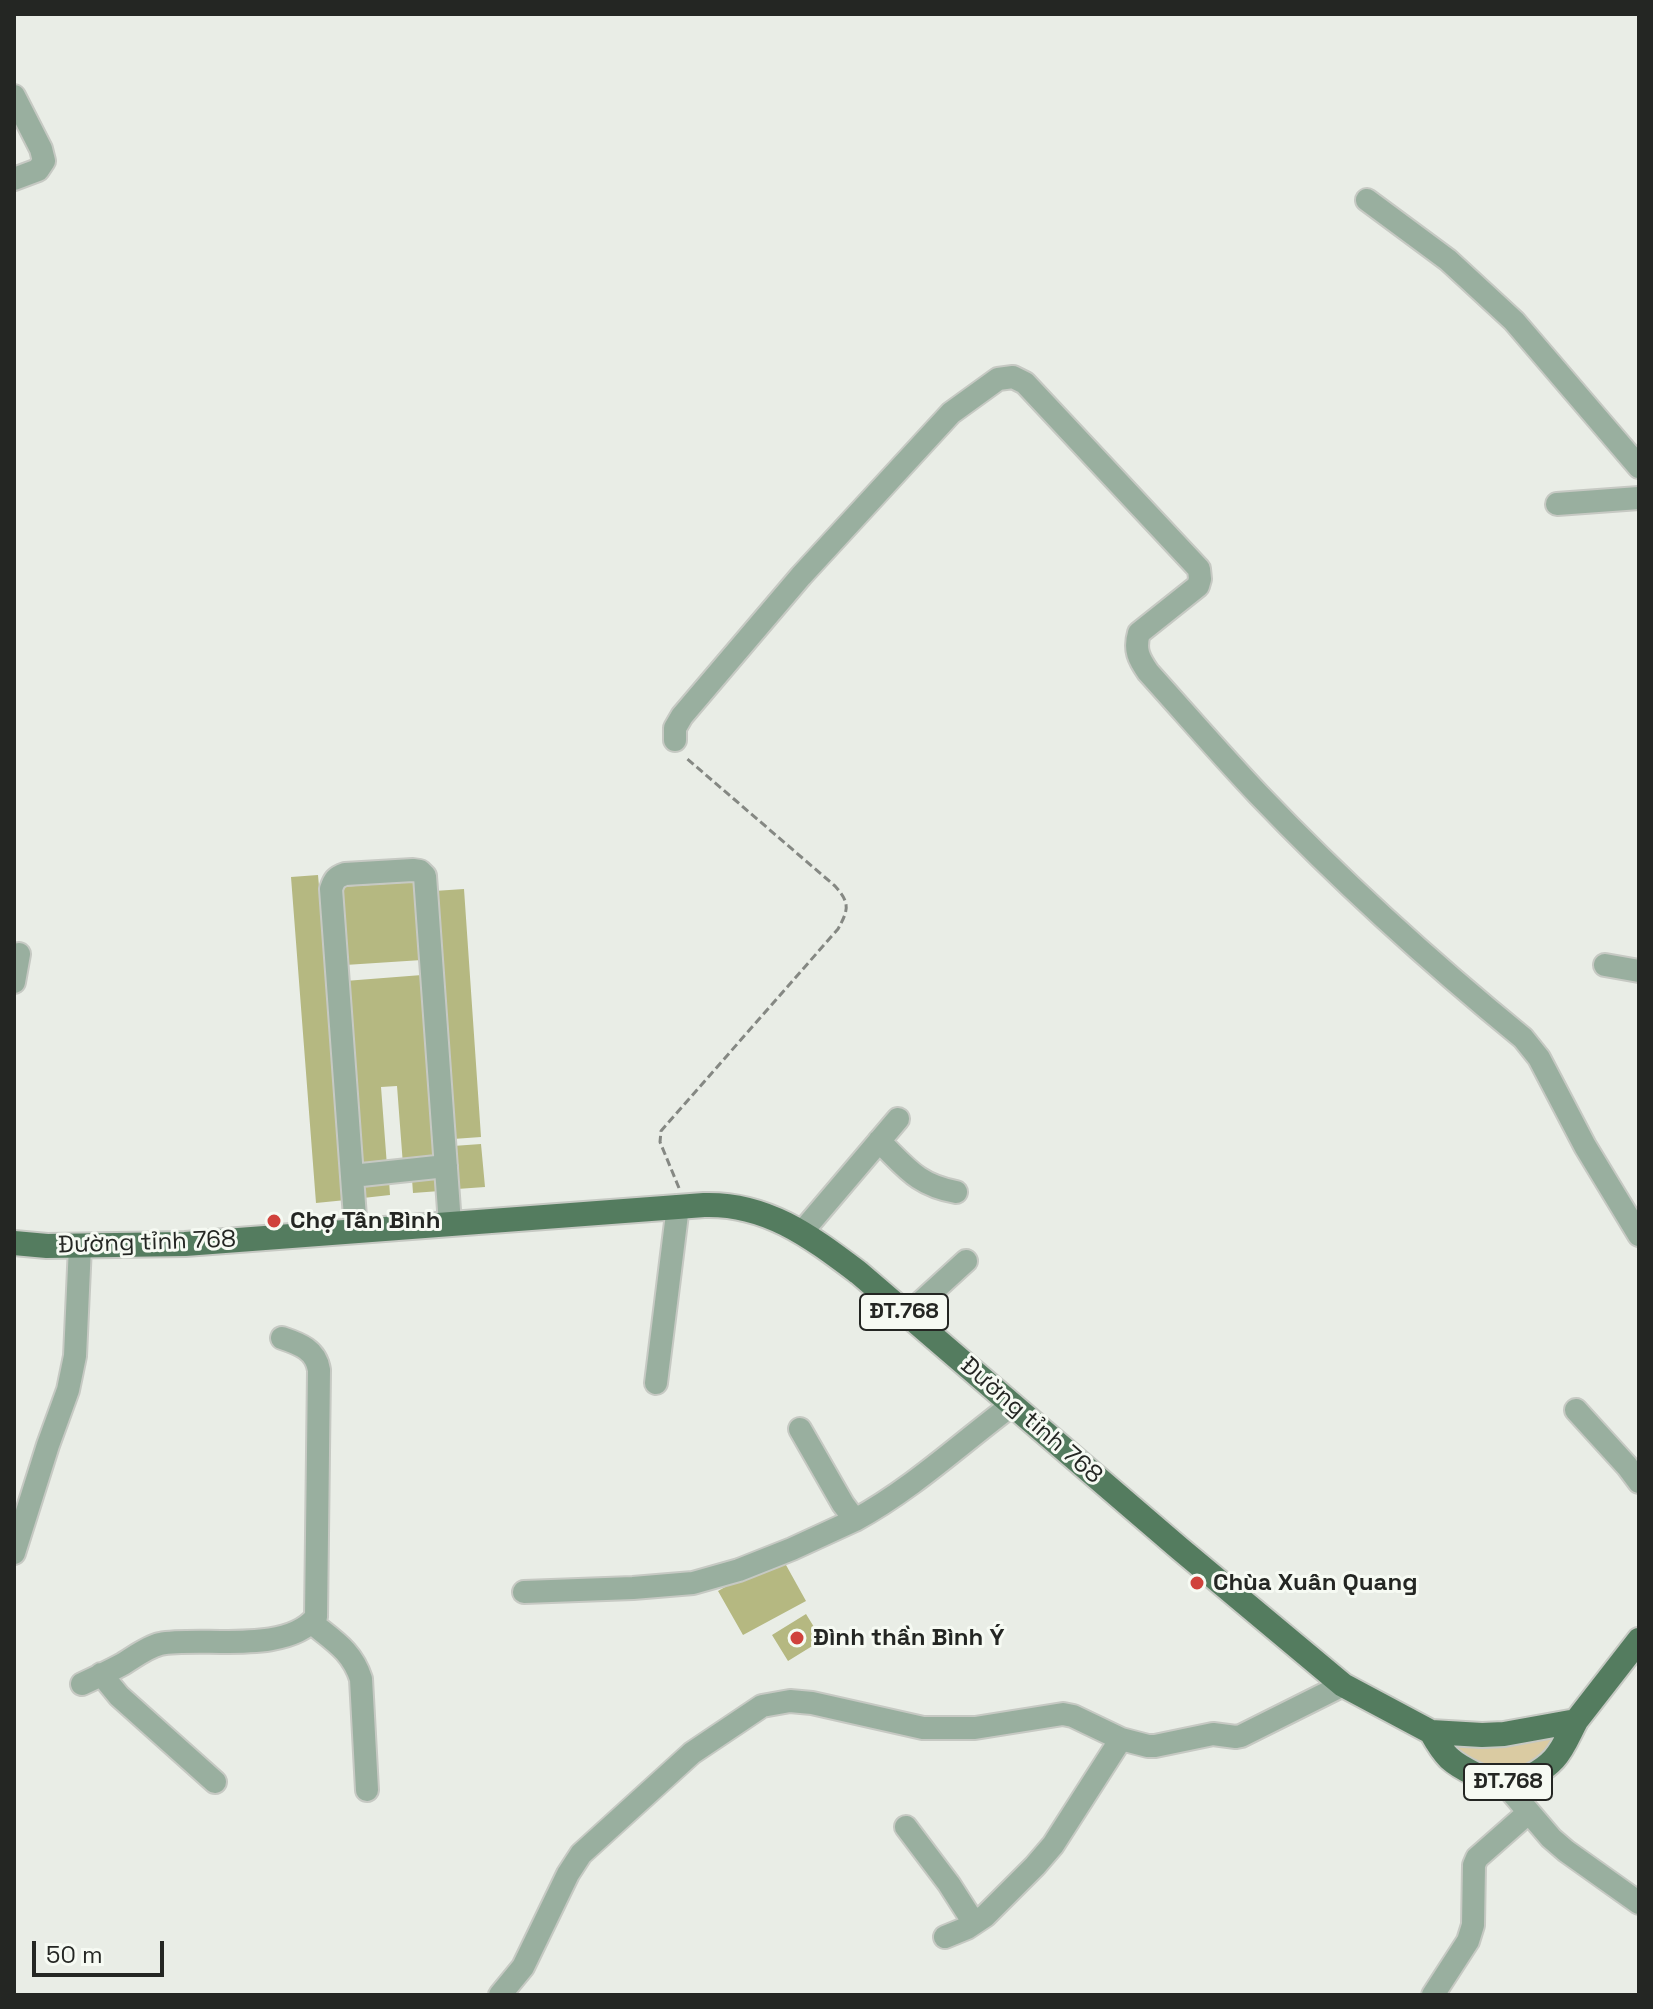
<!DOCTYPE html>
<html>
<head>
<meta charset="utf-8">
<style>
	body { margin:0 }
	#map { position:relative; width:1653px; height:2009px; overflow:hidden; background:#e9ede6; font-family:"Space Grotesk",sans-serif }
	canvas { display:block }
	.frame { position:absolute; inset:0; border:16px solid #242623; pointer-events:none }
	.scale { position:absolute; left:32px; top:1941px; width:132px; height:36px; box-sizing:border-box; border:4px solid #242623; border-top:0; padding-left:10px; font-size:24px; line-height:28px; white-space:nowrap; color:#242623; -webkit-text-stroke:6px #f6faf3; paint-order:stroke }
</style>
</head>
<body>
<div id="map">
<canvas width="1653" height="2009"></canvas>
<div class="frame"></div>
<div class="scale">50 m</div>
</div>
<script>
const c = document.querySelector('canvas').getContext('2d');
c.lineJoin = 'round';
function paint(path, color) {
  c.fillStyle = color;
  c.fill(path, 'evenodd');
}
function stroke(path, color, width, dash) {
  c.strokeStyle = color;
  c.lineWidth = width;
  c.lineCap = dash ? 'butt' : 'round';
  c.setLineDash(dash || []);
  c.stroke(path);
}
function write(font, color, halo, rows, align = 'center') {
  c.font = font + ' "Space Grotesk",sans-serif';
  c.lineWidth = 6;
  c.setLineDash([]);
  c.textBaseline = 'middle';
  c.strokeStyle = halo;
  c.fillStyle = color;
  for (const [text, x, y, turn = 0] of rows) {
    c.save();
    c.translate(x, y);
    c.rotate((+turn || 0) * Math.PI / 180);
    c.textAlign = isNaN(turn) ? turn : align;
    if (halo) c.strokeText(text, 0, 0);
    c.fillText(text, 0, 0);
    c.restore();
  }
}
paint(new Path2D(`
	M1559 1732 1546 1753 1521 1769 1505 1773 1476 1764 1450 1744Z`), '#dacba2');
paint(new Path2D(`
	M318 875 346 1200 316 1203 291 877Z
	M417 882 422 960 345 965 340 887Z
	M464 889 481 1137 453 1139 434 891Z
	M422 975 436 1163 403 1165 397 1086 381 1087 387 1166 359 1168 345 981Z
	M481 1144 485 1187 457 1189 453 1146Z
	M439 1176 440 1191 413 1193 412 1179Z
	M389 1180 390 1195 363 1198 362 1182Z
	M781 1556 806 1601 743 1635 718 1591Z
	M806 1614 822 1640 788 1661 772 1635Z`), '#b5b881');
const minor = new Path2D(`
	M14 96 41 149 44 161 38 170 14 179
	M1367 200 1448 260 1514 321 1639 467
	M1557 504 1639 498
	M675 740V728L682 716 801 576 951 413 998 379 1013 377 1025 383 1199 569 1200 579 1198 586 1139 633C1134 650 1139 659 1148 672 1185 713 1221 755 1259 795 1341 881 1430 962 1523 1038L1539 1058 1585 1146 1639 1235
	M1605 965 1639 971
	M14 982 19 954
	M879 1141C906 1167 917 1185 956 1192
	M352 1176 446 1166
	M356 1231 331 889C334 880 336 877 345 874L413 870 420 871 425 876 450 1224
	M802 1232 898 1119
	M907 1315 966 1261
	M656 1383 678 1206
	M1576 1410 1627 1466 1639 1482
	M800 1429 843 1504 855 1520C912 1489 960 1444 1012 1405
	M14 1553 48 1445 68 1390 75 1356 80 1246
	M524 1592 633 1588 693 1583 739 1570 792 1549 855 1520
	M312 1623C334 1641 352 1651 361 1679L367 1790
	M101 1674 119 1696 215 1782
	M82 1684C95 1678 108 1672 121 1665 133 1658 147 1647 160 1644 201 1636 286 1655 316 1617L319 1370C316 1350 300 1344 282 1338
	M1504 1783 1551 1838 1566 1851 1639 1903
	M906 1827 949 1884 974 1923
	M945 1937 967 1928 985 1916 1035 1866 1053 1845 1121 1739
	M500 1995 523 1967 568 1874 581 1854 692 1753 762 1706 790 1701 812 1703 923 1728H975L1063 1714 1073 1716 1121 1739 1148 1746H1155L1213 1734 1236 1737 1241 1736 1343 1685
	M1433 1995 1468 1941 1473 1925 1474 1865 1477 1858 1528 1813`);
const major = new Path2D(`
	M14 1243 47 1246 185 1244 704 1205C767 1203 811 1237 859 1273L1179 1548 1343 1685 1431 1732 1482 1735 1504 1734 1576 1721 1639 1640
	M1431 1732C1436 1741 1441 1750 1449 1758 1460 1768 1489 1783 1505 1783 1522 1783 1543 1771 1554 1759 1564 1748 1569 1734 1576 1721`);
stroke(minor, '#c6c9c3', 26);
stroke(major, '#c6c9c3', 28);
stroke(new Path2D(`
	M679 1188 660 1142 661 1131 838 929C849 909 850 903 835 886L685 757`), '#858883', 3, [8, 4]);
stroke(minor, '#99af9f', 22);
stroke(major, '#547c5f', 24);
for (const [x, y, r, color] of [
	[274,1221,8,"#d0423c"],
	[1197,1583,8,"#d0423c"],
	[797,1638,8,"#d0423c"]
]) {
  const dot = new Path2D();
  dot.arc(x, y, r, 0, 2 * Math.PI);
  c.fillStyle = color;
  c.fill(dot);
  stroke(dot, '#f6faf3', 3);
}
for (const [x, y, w] of [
	[904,1312,88],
	[1508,1782,88]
]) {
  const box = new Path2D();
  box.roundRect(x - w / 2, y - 18, w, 36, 6);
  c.fillStyle = '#f6faf3';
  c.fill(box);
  stroke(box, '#242623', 2);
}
write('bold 22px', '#242623', null, [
	["ĐT.768",904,1312],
	["ĐT.768",1508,1782]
]);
write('bold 24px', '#242623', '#f6faf3', [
	["Chợ Tân Bình",290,1221],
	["Chùa Xuân Quang",1213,1583],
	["Đình thần Bình Ý",813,1638]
], 'left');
write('24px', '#242623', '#f6faf3', [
	["Đường tỉnh 768",147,1243,-2],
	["Đường tỉnh 768",1031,1421,41]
]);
</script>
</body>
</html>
